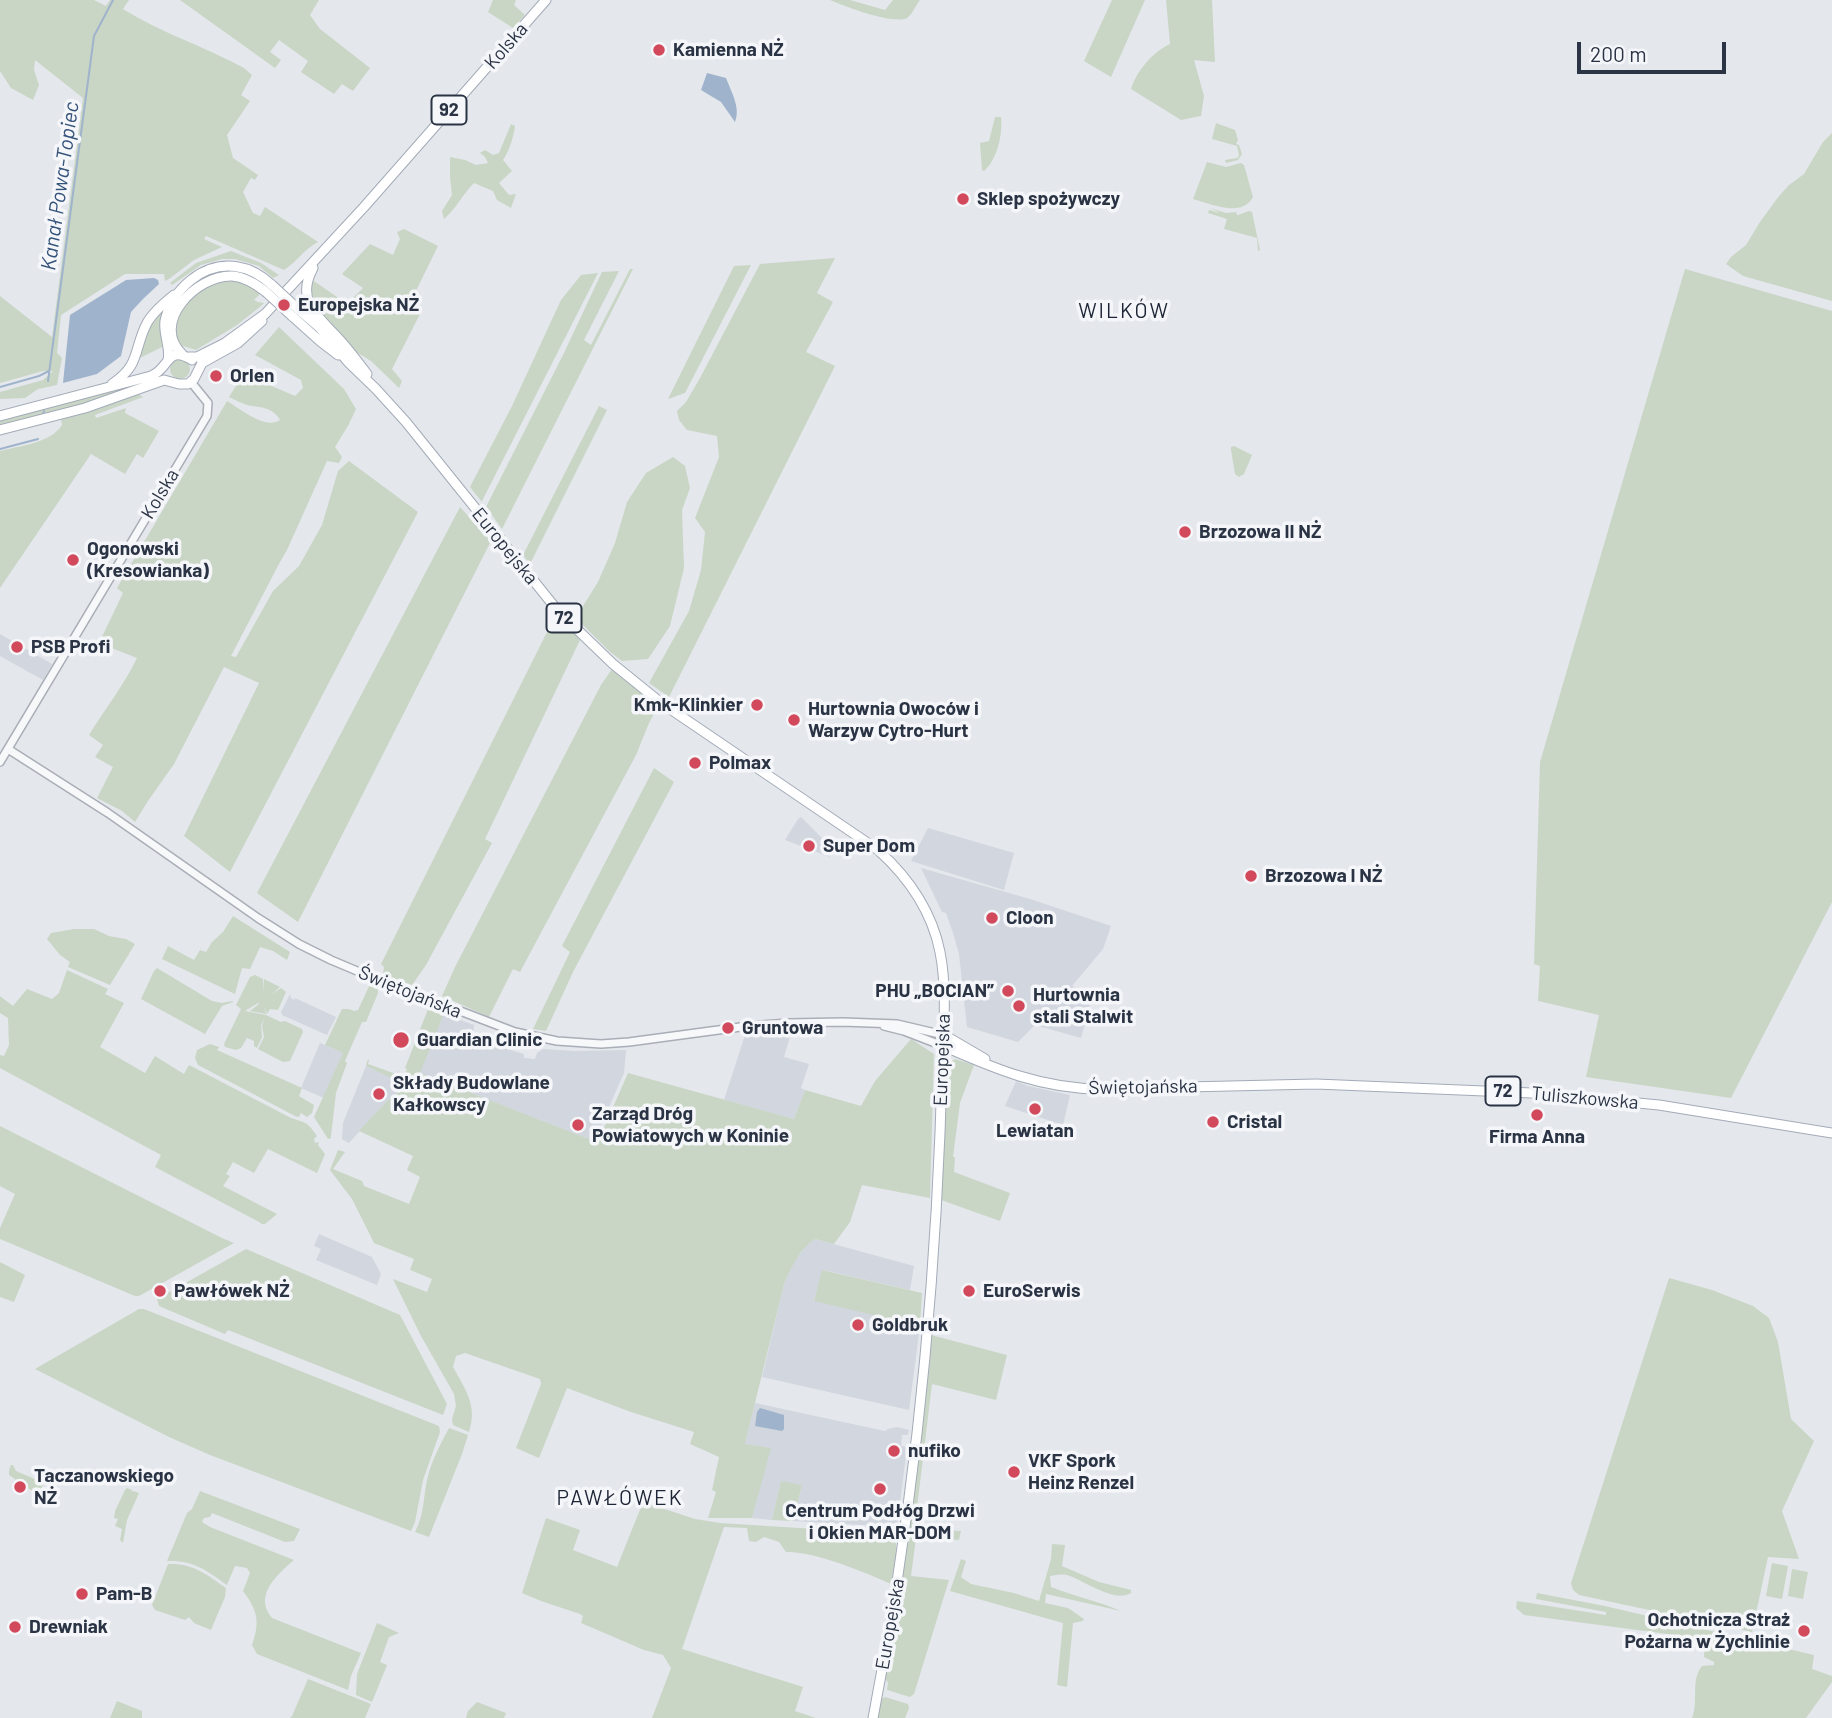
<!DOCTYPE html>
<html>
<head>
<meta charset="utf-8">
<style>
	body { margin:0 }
	#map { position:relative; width:1832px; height:1718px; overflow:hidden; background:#e4e7ec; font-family:Barlow,sans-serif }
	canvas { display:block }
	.scale { position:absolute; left:1577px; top:42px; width:149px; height:32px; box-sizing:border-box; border:4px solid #2b3445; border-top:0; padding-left:9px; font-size:21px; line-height:24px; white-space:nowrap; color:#2b3445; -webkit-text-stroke:5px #f4f6f9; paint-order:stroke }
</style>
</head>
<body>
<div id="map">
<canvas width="1832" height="1718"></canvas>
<div class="scale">200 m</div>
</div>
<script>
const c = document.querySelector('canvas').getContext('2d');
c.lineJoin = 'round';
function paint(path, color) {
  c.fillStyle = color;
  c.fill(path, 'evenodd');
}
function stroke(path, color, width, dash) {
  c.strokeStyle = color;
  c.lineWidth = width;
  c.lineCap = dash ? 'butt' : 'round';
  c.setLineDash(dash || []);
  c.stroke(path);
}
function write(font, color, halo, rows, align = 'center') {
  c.font = font + ' Barlow,sans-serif';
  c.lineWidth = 7;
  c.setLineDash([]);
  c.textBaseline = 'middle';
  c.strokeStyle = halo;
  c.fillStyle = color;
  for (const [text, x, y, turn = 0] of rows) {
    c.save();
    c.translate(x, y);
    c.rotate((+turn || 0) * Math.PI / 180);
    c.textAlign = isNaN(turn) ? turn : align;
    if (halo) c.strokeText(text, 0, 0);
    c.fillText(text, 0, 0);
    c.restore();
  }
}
paint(new Path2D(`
	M0 634 52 664 43 680 0 656Z
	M801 817 828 844 830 857 785 840 798 819Z
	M928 828 1014 853 1004 890 911 861Z
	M921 868 1030 899 1111 926 1103 949 1072 986 1093 993 1081 1038 1035 1025 1018 1042 967 1027 959 954 953 933 946 913 942 912Z
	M290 994 291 998 294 1000 295 998 336 1017 327 1035 282 1015 281 1012Z
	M444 1014 474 1025 473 1034 508 1045 507 1049 524 1054V1058L535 1059 537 1053 543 1049 575 1051 626 1050 624 1073 594 1141 419 1073Z
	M792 1030 784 1057 809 1064 801 1088 805 1090 794 1119 724 1100 745 1035Z
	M320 1043 343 1053 324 1098 301 1088Z
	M366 1066 407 1085 387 1101 349 1143 347 1142 342 1139 343 1123Z
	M1016 1081 1028 1086 1070 1095 1063 1125 1005 1106Z
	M319 1234 372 1257 381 1274 377 1285 316 1260 321 1249 314 1246Z
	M815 1239 914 1266 910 1290 823 1270 814 1300 920 1326 909 1410 762 1377 784 1284 793 1263 806 1246Z
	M755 1403 885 1431 888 1429 897 1427 909 1430 908 1435H902L901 1446 907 1447 897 1527 793 1521 802 1485 781 1482 772 1520 752 1518 770 1448 745 1444Z`), '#d2d6de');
paint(new Path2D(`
	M0 0H94L106 6 110 0H129L123 9C161 33 204 46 244 68L252 75 241 95 250 101 227 135 233 158 258 175 255 180 251 178 243 192 253 213 260 216 265 207 318 242C304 249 297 262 284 270L206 236 204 239 222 247 194 260 169 279 165 281 164 274H125L61 315 57 353 62 358 57 385 38 389 25 398 0 399V392L43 380 53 371H43L0 383V296L52 337 83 98 35 60 34 70 39 85 33 100 11 88 0 71Z
	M180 0H319L310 15 320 29 370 68 353 91 342 84 334 94 301 72 308 61 279 40 270 52 281 60 275 68Z
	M493 0H516L514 5 525 15 513 28 488 12Z
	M830 0H850L885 10 893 0H920C916 5 912 15 907 18 893 25 844 6 830 0Z
	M1112 0H1145L1111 77 1084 61Z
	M1166 0H1212L1215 62 1194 60 1204 96 1201 116 1181 120 1131 89C1137 70 1153 52 1170 44Z
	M995 117H1001C1003 134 997 160 984 171L982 170 980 143 989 141Z
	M1216 123 1235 130 1238 140 1236 144 1239 145 1242 154 1238 160 1226 163 1225 160 1238 158 1239 155 1237 146 1212 139Z
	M511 124 515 126C513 139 510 149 503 160L512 171 499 183 509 195 516 194 511 208 497 200 493 191 474 183C462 195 456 209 444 219L442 211 452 195 450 177V157L465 160 476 165 488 163 485 157 480 153 485 150 493 155 499 153Z
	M1832 133V301L1743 276 1726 264 1731 257 1746 245 1760 222 1779 196 1789 185 1804 174 1823 142Z
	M1207 162 1226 167 1241 163 1244 165 1253 197C1242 218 1211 204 1193 199Z
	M1210 208 1226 213 1237 212 1236 214 1238 215 1249 211 1252 212 1260 250 1258 251 1257 238 1224 229 1227 219 1208 213 1209 210 1220 213Z
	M404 229 438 246 408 307 420 314 392 369 402 381 399 388 371 361 353 350 317 310 310 287 314 281 347 304 363 288 342 274 370 244 393 255 400 239 397 232Z
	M231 251 261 263 279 275 273 278 259 266 235 259H222L201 265 172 285 170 283 196 263Z
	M835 258 817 293 833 302 806 352 835 366 669 697 649 683 689 611 701 570 705 532 695 518 719 457 717 436 687 430 679 420 677 411 686 402 700 378 760 264Z
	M751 265 685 393 668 399 734 266Z
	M630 269H633L502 529 486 507 563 355 602 272 619 271 584 340 591 345Z
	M1685 269 1832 311V902L1731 1098 1586 1077 1599 1015 1538 1001 1540 966 1534 964 1540 762Z
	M598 273 482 501V502L470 487 512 406 561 300 581 275Z
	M231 280 251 286 261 293 254 300 258 302 264 303 261 306 237 325 196 350 180 345C178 341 176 338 175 334 171 313 196 288 214 282 220 281 226 281 231 280Z
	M166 304C162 318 160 331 164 346L138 359 150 323Z
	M279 327 344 389 356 409 349 424 335 447 342 457 339 463 327 461 287 550 280 562 231 656 236 657 273 591 299 566 322 525 338 471 349 461 418 512 230 872 184 836 259 683 224 667 174 764 148 801 135 822 122 811 97 798 113 767 95 757 103 745 89 735C105 709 124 685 137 658L99 643 123 593 117 588 227 401C241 409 265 430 280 420 272 406 260 408 247 405 241 403 235 400 229 397L245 371 267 384 295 396 303 388 301 380 255 355Z
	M170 369a10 10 0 1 1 20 0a10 10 0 1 1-20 0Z
	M149 380 150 382 96 400 0 426V420Z
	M138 394 143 397 95 415 96 418 126 408 125 413 159 431 143 458 137 454 125 474 91 454 0 588V451C19 446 51 443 62 425L61 419Z
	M599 406 607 410 530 564 523 555Z
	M1234 446 1252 455 1244 474 1239 477 1235 474 1231 450V447Z
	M673 457 685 466 690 488 682 510 684 568 670 626 648 659 622 661 609 651 572 614 583 606 598 582 615 543 627 502 646 473Z
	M460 507 491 541 298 922 257 893Z
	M556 614 580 640 485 839 492 843 426 965 412 985 383 974 384 967 381 964Z
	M612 669 659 704 649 723 636 755 520 972 513 969 489 1017 442 996 455 967 601 685Z
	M654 768 674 782 573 972 546 1031 533 1029 570 952 562 946Z
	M233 916 290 952 287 960 273 951 260 947 250 969 242 968 235 994 162 959 168 946 194 960 200 950 206 952 212 942 223 932Z
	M74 929H94L109 936 126 939 135 944 110 985 68 967 70 962 60 955 47 939 51 933Z
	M157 968 212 1001 222 1003 233 1001V1002L222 1006 205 1034 141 999 154 971Z
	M67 970 108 989 105 994 124 1003 100 1047 145 1073 155 1056 184 1074 189 1065 291 1118C305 1123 307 1121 317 1136L314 1139 315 1143 319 1142 318 1145 325 1154 317 1173 268 1149 254 1173 233 1162 226 1174 230 1176 223 1186 277 1214 265 1224H261V1223L155 1167 161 1155 0 1068V1055L4 1056 9 1045 8 1018 0 1013V996L13 1006 27 989 52 999 59 993Z
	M255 975 263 979V992L264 979 280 987 271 995 281 988 286 992 278 1010 270 1009 267 1014 264 1006 266 1014 250 1011 259 1004 258 1003 245 1011 266 1015 281 1022 285 1021 302 1029 303 1032 290 1061 283 1062 258 1049 264 1037 262 1026 264 1019 261 1025 262 1037 257 1048 254 1046V1041L247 1038 241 1048 236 1050 225 1047 224 1044 241 1009 236 1005 250 977Z
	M371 982 377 985 378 993 366 1022H362L345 1061 347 1063 336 1093 331 1136V1138L328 1139 314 1117 343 1053 325 1045 342 1009H349L354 1011 358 1010Z
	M420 1001 433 1008V1010L444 1014 420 1073 594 1141 600 1129 603 1130 628 1073 794 1119 805 1090 861 1106 875 1081 911 1039 934 1054 930 1198 862 1185 850 1222 834 1244 815 1239C799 1250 792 1266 784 1284L745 1444 771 1448 752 1518H708L716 1492 712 1490 719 1457 690 1444 694 1432 631 1412 567 1388 539 1458 516 1448 541 1384 540 1379 465 1353 456 1356 453 1367C465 1389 478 1405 469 1432L453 1425 452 1419 456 1406 454 1394 421 1336 393 1279 427 1292 432 1279 410 1270 414 1259 374 1243 352 1199 330 1170 338 1150 345 1152 333 1169 362 1181 364 1186 409 1204 420 1177 407 1170 413 1156 359 1131 387 1101 406 1085 366 1066 368 1059 369 1060 368 1064 396 1074 398 1071 404 1077 407 1069 405 1068 428 1009 419 1005Z
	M210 1044 219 1047 217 1050 302 1088 299 1096 314 1105 312 1113 307 1117 301 1113 299 1117 295 1116 198 1065 195 1058 197 1050Z
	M955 1059 974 1065 960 1103 953 1157H955L954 1172 1010 1193 1000 1221 941 1200 948 1064Z
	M0 1126 222 1238 234 1243 139 1296H135L0 1239V1228L15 1194 0 1186Z
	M246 1249 400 1315 447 1404 443 1415 228 1330 225 1334 159 1306 157 1299Z
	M0 1262 25 1275 14 1302 0 1297Z
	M822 1270 922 1293 920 1326 814 1301Z
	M1669 1278 1712 1290 1753 1306 1769 1318 1778 1342 1791 1419 1814 1441 1782 1511 1799 1559 1768 1557 1752 1632 1579 1595 1573 1590 1571 1583Z
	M139 1309H144L439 1426 440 1432 423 1480 415 1522 411 1531 210 1455 169 1437 35 1369Z
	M931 1335 1007 1355 996 1400 932 1384 915 1524 918 1529 961 1531 959 1540 916 1538 911 1576 949 1580 914 1694 910 1697 887 1690 888 1683 885 1678C904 1564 923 1450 931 1335Z
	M449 1428 468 1435 462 1454 429 1537 415 1532C425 1513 423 1495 428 1476 432 1460 441 1443 449 1428Z
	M11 1465H13L16 1471 44 1483 39 1493H35L9 1475V1470Z
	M781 1481 802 1485 793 1521 772 1520Z
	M127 1488 132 1490V1492L133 1491 139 1493 127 1520 123 1543 120 1540 122 1529 115 1526 118 1519 114 1518 115 1511 125 1490Z
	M200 1491 300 1529 294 1541 285 1542 212 1513 210 1517 204 1518 202 1522 210 1527 294 1560C277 1575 253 1595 272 1618L361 1653 351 1676 348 1690 257 1654 252 1645C260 1622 258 1611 243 1591L250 1573 247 1568 235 1566 227 1585C206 1570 194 1560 167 1561L187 1513 192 1509Z
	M643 1502 695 1519 720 1523 894 1534V1537H896V1555L891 1584C865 1572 813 1551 786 1552L779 1542 764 1537 756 1542 749 1541 747 1528 724 1527 682 1649 803 1687 795 1711 816 1718H652L671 1668 663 1655 644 1650 581 1623 583 1616 580 1614 541 1601 522 1593 546 1518 580 1530 573 1550 617 1567Z
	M1052 1544 1065 1545 1062 1566 1099 1582 1131 1590V1593C1113 1603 1086 1581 1067 1575 1062 1574 1056 1575 1050 1576L1051 1587C1074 1596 1098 1601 1121 1611L1046 1594 1045 1603 1068 1608 1084 1619 1083 1621 1073 1623 1067 1687 1057 1685 1063 1623 950 1591 961 1559 966 1561 961 1577 971 1584 1014 1593 1039 1601 1051 1559Z
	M1772 1563 1788 1566 1782 1599 1766 1596Z
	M168 1564C193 1563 206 1574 226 1588L225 1597 211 1630 194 1623 189 1617 185 1620 155 1610 152 1605Z
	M1792 1569 1808 1572 1803 1599 1788 1596Z
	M1537 1593 1605 1606 1814 1655 1812 1669 1832 1676V1682L1806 1718H1692C1699 1701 1690 1681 1702 1666L1714 1665V1662L1704 1657 1705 1639 1524 1615 1516 1608 1517 1601 1606 1615V1612L1536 1599Z
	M377 1623 399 1633 389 1637 380 1662 387 1665 372 1702 356 1695 357 1674Z
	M308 1679 371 1704 365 1718H290L292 1716Z
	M885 1697 908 1704 909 1708 905 1718H877L881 1699Z
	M117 1701 142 1711V1718H110Z
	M477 1702 506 1713 504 1718H466L468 1711Z`), '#c9d6c5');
paint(new Path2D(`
	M707 73 726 78C731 91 741 108 735 122L721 102 701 90Z
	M154 278 158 280 159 284 143 299 131 312 121 356 97 374 63 383 70 315 126 280Z
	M760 1408 784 1415V1429L782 1431 755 1426 757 1412Z`), '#9fb4cc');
stroke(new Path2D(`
	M48 381 94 36 113 0
	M0 387 39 376 49 371
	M43 414 44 411
	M0 449 38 439`), '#9fb4cc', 2);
const minor = new Path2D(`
	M8 749 108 813 258 918 299 944 331 960 369 976 515 1032 557 1041 601 1044 629 1042 748 1026 789 1023 843 1022 897 1024 944 1035
	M0 762 207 416 208 403 191 382
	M884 1026 904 1031 943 1046`);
const major = new Path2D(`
	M313 268C295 301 318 316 339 339 349 350 358 362 367 374
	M298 309 319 327 348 362 376 389 406 422 558 611 613 664 660 702 878 850C908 877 932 912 940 952 946 982 945 1013 943 1043 942 1073 941 1103 940 1133 932 1330 911 1525 873 1718
	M292 316 321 342 338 355
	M182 354C150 323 196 275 232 276 245 277 256 284 266 292
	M189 357H197L225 343 265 314 364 207 546 0
	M168 360C171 347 163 335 165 321 172 289 204 261 238 267 252 269 262 276 272 285
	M112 384C141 365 133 350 147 323 153 312 164 303 174 295
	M0 416 151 376C170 369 166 344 192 360
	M0 430 85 408 164 380 179 384H188L194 379 202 363 238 343 262 321
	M944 1035 985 1059
	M943 1046C995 1069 1043 1089 1101 1089L1316 1084 1532 1093 1659 1105 1832 1133`);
stroke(minor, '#a9aeb7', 10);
stroke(major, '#a3abb8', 11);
stroke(minor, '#f7f8fa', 7);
stroke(major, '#fff', 9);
const majorBridge = new Path2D(`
	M272 285 298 309
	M266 292 292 316`);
stroke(majorBridge, '#a3abb8', 11, []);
stroke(majorBridge, '#fff', 9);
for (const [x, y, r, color] of [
	[659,50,7,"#d1495b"],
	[963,199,7,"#d1495b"],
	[284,305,7,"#d1495b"],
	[216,376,7,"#d1495b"],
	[1185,532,7,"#d1495b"],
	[73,560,7,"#d1495b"],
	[17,647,7,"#d1495b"],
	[757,705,7,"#d1495b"],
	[794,720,7,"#d1495b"],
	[695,763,7,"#d1495b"],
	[809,846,7,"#d1495b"],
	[1251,876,7,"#d1495b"],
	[992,918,7,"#d1495b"],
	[1008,991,7,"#d1495b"],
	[1019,1006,7,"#d1495b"],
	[728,1028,7,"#d1495b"],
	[401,1040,9,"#d1495b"],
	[379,1094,7,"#d1495b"],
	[1035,1109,7,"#d1495b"],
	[1537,1115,7,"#d1495b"],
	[1213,1122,7,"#d1495b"],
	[578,1125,7,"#d1495b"],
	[160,1291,7,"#d1495b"],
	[969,1291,7,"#d1495b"],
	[858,1325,7,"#d1495b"],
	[894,1451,7,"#d1495b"],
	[1014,1472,7,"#d1495b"],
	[20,1487,7,"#d1495b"],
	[880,1489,7,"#d1495b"],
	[82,1594,7,"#d1495b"],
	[15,1627,7,"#d1495b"],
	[1804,1631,7,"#d1495b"]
]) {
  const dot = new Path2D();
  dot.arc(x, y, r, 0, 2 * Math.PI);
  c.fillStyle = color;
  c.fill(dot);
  stroke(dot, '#f4f6f9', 2.5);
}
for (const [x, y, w] of [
	[449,110,35],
	[564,618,35],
	[1503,1091,35]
]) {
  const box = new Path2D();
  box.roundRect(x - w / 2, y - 14.5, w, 29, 5);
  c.fillStyle = '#f4f6f9';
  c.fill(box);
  stroke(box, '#2b3445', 2);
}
write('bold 18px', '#2b3445', null, [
	["92",449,110],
	["72",564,618],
	["72",1503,1091]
]);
write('19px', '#2b3445', '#f4f6f9', [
	["Kolska",506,46,-49],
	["Kolska",160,494,-59],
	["Europejska",505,546,51],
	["Świętojańska",410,992,22],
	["Europejska",942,1060,-88],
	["Świętojańska",1143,1087,-1],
	["Tuliszkowska",1585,1098,5],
	["Europejska",890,1624,-80]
]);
write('bold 19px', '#2b3445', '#f4f6f9', [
	["Kamienna NŻ",673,50],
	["Sklep spożywczy",977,199],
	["Europejska NŻ",298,305],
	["Orlen",230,376],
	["Brzozowa II NŻ",1199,532],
	["Ogonowski",87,549],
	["(Kresowianka)",87,571],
	["PSB Profi",31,647],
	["Kmk-Klinkier",743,705,"right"],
	["Hurtownia Owoców i",808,709],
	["Warzyw Cytro-Hurt",808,731],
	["Polmax",709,763],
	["Super Dom",823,846],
	["Brzozowa I NŻ",1265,876],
	["Cloon",1006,918],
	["PHU „BOCIAN”",994,991,"right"],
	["Hurtownia",1033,995],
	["stali Stalwit",1033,1017],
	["Gruntowa",742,1028],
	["Guardian Clinic",417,1040],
	["Składy Budowlane",393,1083],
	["Kałkowscy",393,1105],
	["Zarząd Dróg",592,1114],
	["Powiatowych w Koninie",592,1136],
	["Cristal",1227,1122],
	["Lewiatan",1035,1131,"center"],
	["Firma Anna",1537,1137,"center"],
	["Pawłówek NŻ",174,1291],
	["EuroSerwis",983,1291],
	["Goldbruk",872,1325],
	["nufiko",908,1451],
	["VKF Spork",1028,1461],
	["Heinz Renzel",1028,1483],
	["Taczanowskiego",34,1476],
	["NŻ",34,1498],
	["Centrum Podłóg Drzwi",880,1511,"center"],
	["i Okien MAR-DOM",880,1533,"center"],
	["Pam-B",96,1594],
	["Ochotnicza Straż",1790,1620,"right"],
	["Pożarna w Żychlinie",1790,1642,"right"],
	["Drewniak",29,1627]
], 'left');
write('italic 21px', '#34527a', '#f4f6f9', [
	["Kanał Powa-Topiec",60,186,-82]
]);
c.letterSpacing = '2px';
write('21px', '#1d2536', '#f4f6f9', [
	["WILKÓW",1124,311],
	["PAWŁÓWEK",620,1498]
]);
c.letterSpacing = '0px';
</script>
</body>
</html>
